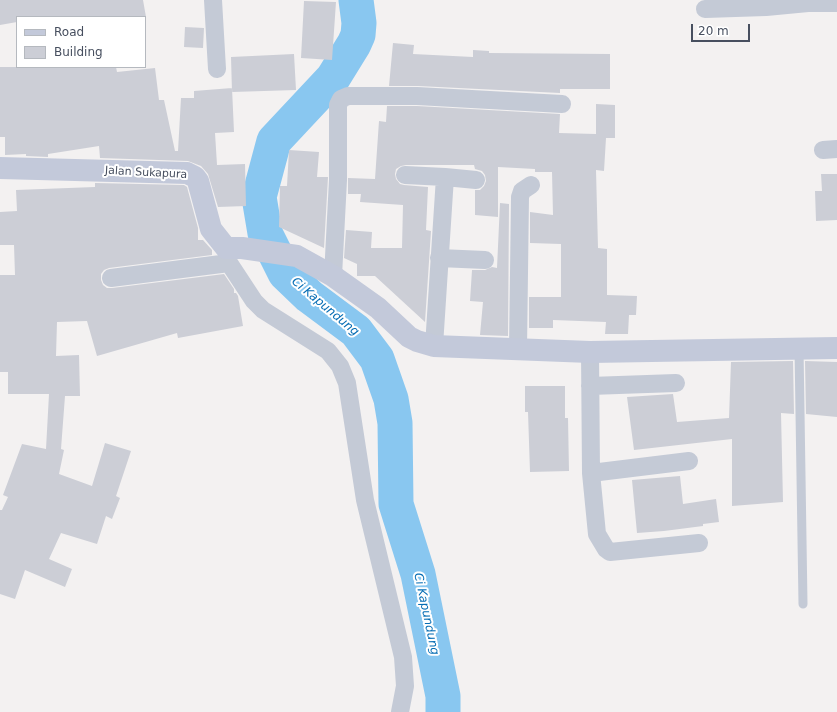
<!DOCTYPE html>
<html>
<head>
<meta charset="utf-8">
<style>
	body { margin:0 }
	#map { position:relative; width:837px; height:712px; overflow:hidden; background:#f3f1f1; font-family:"DejaVu Sans",sans-serif }
	canvas { display:block }
	.legend { position:absolute; left:16px; top:16px; width:130px; height:52px; box-sizing:border-box; background:#fff; border:1px solid #b5b9bf; margin:0; padding:5px 7px; list-style:none; font-size:12px; color:#474f5f }
	.legend li { display:flex; align-items:center; gap:8px; height:20px }
	.legend b { width:20px; border:1px solid #b5b9bf }
	.scale { position:absolute; left:691px; top:24px; width:59px; height:18px; box-sizing:border-box; border:2px solid #474f5f; border-top:0; padding-left:5px; font-size:12px; line-height:14px; white-space:nowrap; color:#474f5f; -webkit-text-stroke:3px #fff; paint-order:stroke }
</style>
</head>
<body>
<div id="map">
<canvas width="837" height="712"></canvas>
<ul class="legend">
<li><b style="height:5px;background:#c3c9da"></b>Road</li>
<li><b style="height:11px;background:#ccced6"></b>Building</li>
</ul>
<div class="scale">20 m</div>
</div>
<script>
const c = document.querySelector('canvas').getContext('2d');
c.lineJoin = 'round';
function stroke(path, color, width, dash) {
  c.strokeStyle = color;
  c.lineWidth = width;
  c.lineCap = dash ? 'butt' : 'round';
  c.setLineDash(dash || []);
  c.stroke(path);
}
function paint(path, color) {
  c.fillStyle = color;
  c.fill(path, 'evenodd');
}
function write(font, color, halo, rows, align = 'center') {
  c.font = font + ' "DejaVu Sans",sans-serif';
  c.lineWidth = 4;
  c.setLineDash([]);
  c.textBaseline = 'middle';
  c.strokeStyle = halo;
  c.fillStyle = color;
  for (const [text, x, y, turn = 0] of rows) {
    c.save();
    c.translate(x, y);
    c.rotate((+turn || 0) * Math.PI / 180);
    c.textAlign = isNaN(turn) ? turn : align;
    if (halo) c.strokeText(text, 0, 0);
    c.fillText(text, 0, 0);
    c.restore();
  }
}
stroke(new Path2D(`
	M356 0 359 23 358 35 354 44 333 78 274 141 259 197 265 233 285 273 309 296 356 331 377 359 391 399 395 423 396 504 418 574 443 696V712`), '#89c7f0', 35);
paint(new Path2D(`
	M0 0H143L146 17H17V22L0 25Z
	M304 1 336 2 332 60 301 58Z
	M185 27 204 28 203 48 184 47Z
	M393 43 414 45 413 54 473 57V50L489 51V53L610 54V89H560V93L418 86H389Z
	M294 54 296 90 232 92 231 57Z
	M0 67H116L117 72 155 68 159 100H164L175 151H178L181 98H194V91L232 88 234 132 215 133 217 165 245 164 246 206 218 207 208 174 201 166 188 161 100 158 99 146 48 154V157L26 156V154L5 155V137H0Z
	M596 104 615 105V138H606L604 171 596 170 598 248 607 249V295L637 296 636 315H629L628 334H605L606 322 553 320V328H529V297H561V244L530 243V212L553 215 552 172H535V169L498 167V217L475 215V190H480L484 186 486 181 485 175 482 171 475 169 474 165H406L401 166 396 169 395 174 396 179 400 184 404 185 428 187 426 230 431 231 425 322 375 276H357V264L344 258 346 230 372 232 371 248H402L403 205 360 202 361 194H348V178L375 179 379 121 386 122 387 106H417L560 114 559 133 596 134Z
	M289 150 319 152 317 177H328L324 248 279 227 280 186H287Z
	M821 174H837V220L816 221 815 191H822Z
	M95 183 184 185 187 187 198 228V240H203L212 250V255L109 268 104 270 101 274V280L103 285 107 288H112L224 274 234 289V293H236L238 296 243 326 178 338 177 333 97 356 87 321 57 322 56 356 79 355 80 396H65L61 449 64 450 59 474 92 486 105 443 131 451 116 496 120 498 112 519 106 516 97 544 61 533 49 559 72 569 65 587 25 570 15 599 0 594V510H2L8 497 3 495 22 444 46 449 49 394H8V372H0V275H15L14 245H0V212L17 211 16 190 95 187Z
	M500 203 509 204 508 336 480 335 483 302 470 301 472 270H485L492 267 497 268Z
	M793 361 794 414 781 413 783 502 732 506V439L634 450 627 397 673 394 677 422 729 418 731 362Z
	M805 361 837 362V417L806 414Z
	M525 386H565V418H568L569 471 530 472 528 412H525Z
	M680 476 683 504 716 499 719 522 703 524V526L664 531 637 533 632 480Z`), '#ccced6');
stroke(new Path2D(`
	M799 348 803 604`), '#c4cad6', 9);
stroke(new Path2D(`
	M213 0 217 69
	M705 9 766 7 808 3H837
	M823 150 837 149
	M405 175 445 177 476 180
	M226 248 229 263 254 301 263 310 328 351 340 366 347 383 365 500 403 657 405 686 400 712
	M439 258 485 260
	M333 276 338 180V105L341 99 348 96H417L562 104
	M111 278 229 263
	M434 346 445 177
	M518 349 520 197 522 191 531 185
	M590 352 591 473 597 534 606 549 610 552 699 543
	M590 386 676 383
	M591 473 689 461`), '#c4cad6', 18);
stroke(new Path2D(`
	M0 168 187 173 195 177 198 181 211 229 226 248H242L297 256 333 276 378 308 409 337 417 341 434 346 590 352 837 348`), '#c3c9da', 22);
write('11px', '#474f5f', '#fff', [
	["Jalan Sukapura",146,173,3]
]);
write('italic 12px', '#066db4', '#fff', [
	["Ci Kapundung",325,307,40],
	["Ci Kapundung",426,614,78]
]);
</script>
</body>
</html>
